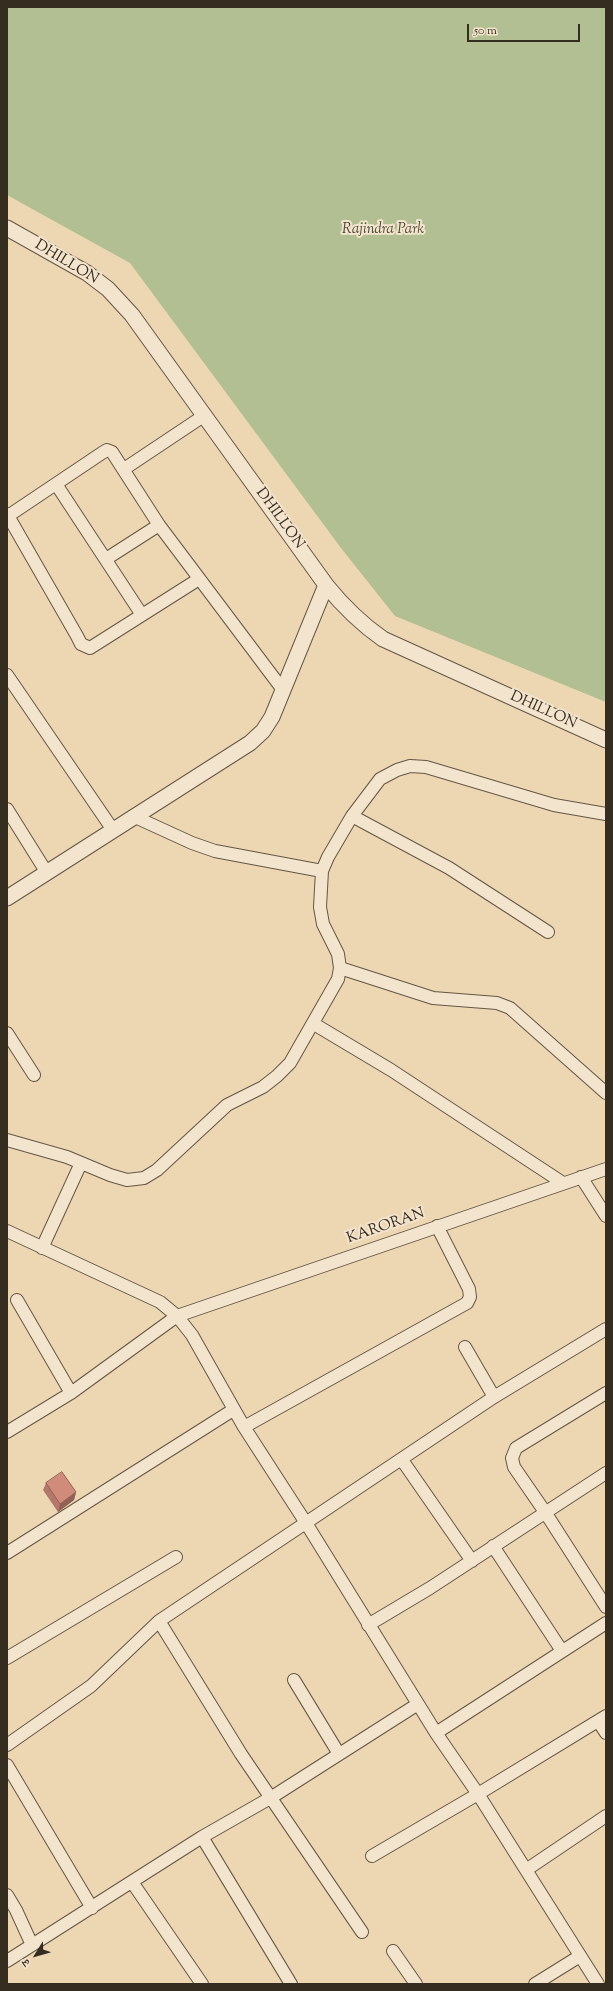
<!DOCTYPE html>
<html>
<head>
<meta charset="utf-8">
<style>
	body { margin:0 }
	#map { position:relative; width:613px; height:1991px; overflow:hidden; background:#edd6b2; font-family:"Sorts Mill Goudy","Noto Serif Devanagari",serif }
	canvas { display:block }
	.frame { position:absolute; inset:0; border:8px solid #362d21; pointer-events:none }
	.north { position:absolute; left:16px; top:1935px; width:40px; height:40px; -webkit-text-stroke:3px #f3e4cd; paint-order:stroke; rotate:233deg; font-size:11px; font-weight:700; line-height:16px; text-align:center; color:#362d21 }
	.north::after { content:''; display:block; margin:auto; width:14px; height:18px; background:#362d21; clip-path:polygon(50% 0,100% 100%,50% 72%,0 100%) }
	.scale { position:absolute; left:467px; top:24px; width:113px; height:18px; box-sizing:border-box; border:2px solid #362d21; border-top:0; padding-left:5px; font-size:12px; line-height:14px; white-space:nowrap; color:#362d21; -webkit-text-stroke:3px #f3e4cd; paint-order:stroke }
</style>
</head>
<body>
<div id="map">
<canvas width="613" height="1991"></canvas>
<div class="frame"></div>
<div class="north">उ</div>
<div class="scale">50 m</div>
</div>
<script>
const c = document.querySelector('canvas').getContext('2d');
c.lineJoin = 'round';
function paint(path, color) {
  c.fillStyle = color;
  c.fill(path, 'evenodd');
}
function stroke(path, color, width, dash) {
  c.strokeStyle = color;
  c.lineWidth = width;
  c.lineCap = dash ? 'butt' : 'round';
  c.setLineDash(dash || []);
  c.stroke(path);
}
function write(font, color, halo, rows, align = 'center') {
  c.font = font + ' "Sorts Mill Goudy",serif';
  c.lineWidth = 4;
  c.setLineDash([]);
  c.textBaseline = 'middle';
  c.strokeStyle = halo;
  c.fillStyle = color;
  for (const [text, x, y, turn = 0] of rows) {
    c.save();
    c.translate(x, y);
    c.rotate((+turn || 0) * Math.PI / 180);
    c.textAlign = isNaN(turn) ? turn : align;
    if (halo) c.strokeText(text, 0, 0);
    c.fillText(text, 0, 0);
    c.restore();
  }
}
paint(new Path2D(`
	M7 7H606V702L395 616 341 548 130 263 7 195Z`), '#b1bf92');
const minor = new Path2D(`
	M124 469 205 415
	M56 484 142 615
	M7 514 77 636 81 644 90 648 199 579
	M8 516 102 453 107 450 112 452 159 525 283 690
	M106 559 159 525
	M7 675 113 830
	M7 809 47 873
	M133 816 192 843 215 851 322 871
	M352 816 449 868 548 932
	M340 968 433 998 497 1003 510 1008 606 1093
	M314 1024 391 1070 563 1183
	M7 1033 34 1075
	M7 1140 67 1157 110 1175 127 1180 144 1178 157 1170 227 1105 263 1087 277 1076 290 1063 338 979 340 968 338 954 323 924 320 907 322 871 328 857 352 816 380 779 397 770 410 766 426 767 554 805 606 814
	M581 1177 606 1216
	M7 1231 160 1302 177 1316 192 1335 244 1427 306 1523 436 1733 478 1794 598 1984
	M42 1248 81 1163
	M17 1300 71 1393
	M465 1347 494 1397 606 1329
	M606 1393 516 1448 512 1458 514 1467 545 1512 606 1607
	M244 1427 467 1303 470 1297 469 1289 437 1226
	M7 1432 71 1393 177 1316 606 1169
	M402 1460 472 1561
	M493 1546 562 1651
	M7 1553 233 1410
	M368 1625 430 1588 606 1473
	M7 1658 176 1557
	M294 1680 339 1754
	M598 1721 606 1733
	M436 1733 606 1623
	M7 1745 91 1686 159 1621
	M7 1765 92 1908
	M202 1837 291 1984
	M372 1856 478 1794 606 1716
	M526 1870 606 1816
	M132 1882 202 1984
	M7 1895 16 1910 32 1945
	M362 1932 241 1754 159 1621 494 1397
	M393 1951 416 1984
	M7 1961 202 1837 272 1797 418 1704
	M535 1984 580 1956`);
const tertiary = new Path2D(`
	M7 228 87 273 108 289 132 315 326 585C343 606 360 623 383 639L606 740
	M7 898 250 743 263 731 272 717 326 585`);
stroke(minor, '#645745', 14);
stroke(tertiary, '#645745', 17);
stroke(minor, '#f3e4cd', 12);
stroke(tertiary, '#f3e4cd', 15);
paint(new Path2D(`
	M46 1483 76 1492 74 1500 58 1512 43 1490Z`), '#b37869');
paint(new Path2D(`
	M76 1492 74 1500 58 1512 60 1504Z`), '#926155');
const building = new Path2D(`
	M62 1472 76 1492 60 1504 46 1483Z`);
paint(building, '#d08b7a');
stroke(building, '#926155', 1);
write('italic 15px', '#4f4a38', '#f3e4cd', [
	["Rajindra Park",383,230]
]);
write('15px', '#362d21', '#f3e4cd', [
	["DHILLON",66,263,31],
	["DHILLON",279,519,54],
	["DHILLON",543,711,24],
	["KARORAN",386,1227,-19]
]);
</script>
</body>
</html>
